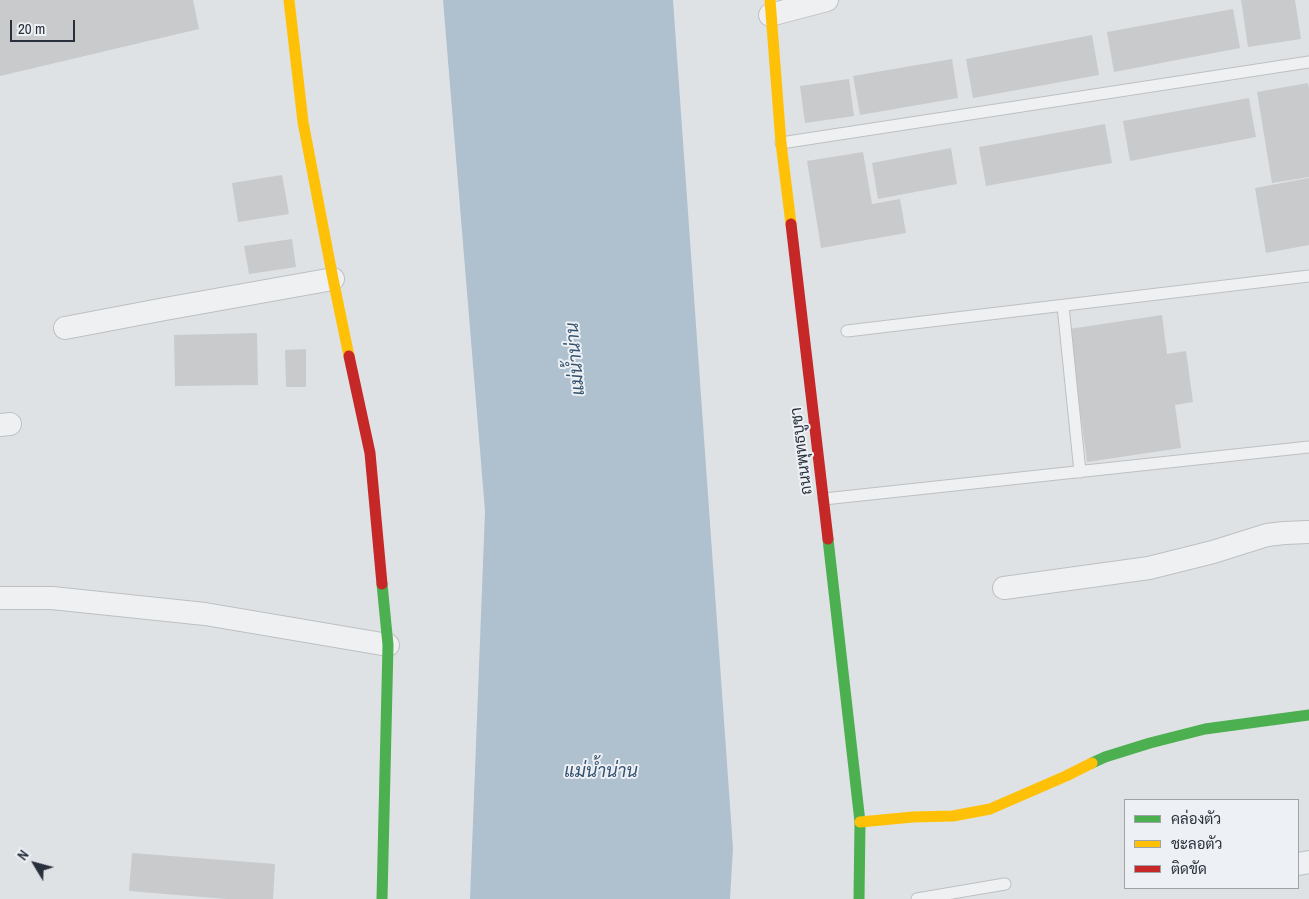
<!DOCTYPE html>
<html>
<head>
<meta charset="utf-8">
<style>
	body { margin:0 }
	#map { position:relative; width:1309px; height:899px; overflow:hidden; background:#dfe2e4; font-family:"Archivo Narrow",Sarabun,sans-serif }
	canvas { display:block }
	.legend { position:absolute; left:1124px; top:799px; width:175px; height:90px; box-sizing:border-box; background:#edf0f4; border:1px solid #9ea3aa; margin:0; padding:6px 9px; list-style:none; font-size:15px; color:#28303c }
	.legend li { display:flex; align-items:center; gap:10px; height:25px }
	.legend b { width:25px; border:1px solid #9ea3aa }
	.north { position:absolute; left:10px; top:839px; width:50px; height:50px; -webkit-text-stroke:4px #edf0f4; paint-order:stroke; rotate:307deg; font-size:14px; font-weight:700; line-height:20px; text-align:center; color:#28303c }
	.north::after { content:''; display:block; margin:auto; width:18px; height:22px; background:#28303c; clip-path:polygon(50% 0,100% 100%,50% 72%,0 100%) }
	.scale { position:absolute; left:10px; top:20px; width:65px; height:22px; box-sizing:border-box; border:2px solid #28303c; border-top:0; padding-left:6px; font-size:15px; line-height:18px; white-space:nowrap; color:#28303c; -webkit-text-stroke:4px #edf0f4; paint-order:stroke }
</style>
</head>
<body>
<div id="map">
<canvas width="1309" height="899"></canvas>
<ul class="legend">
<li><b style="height:6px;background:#4caf50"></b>คล่องตัว</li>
<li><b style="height:6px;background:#ffc107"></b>ชะลอตัว</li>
<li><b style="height:6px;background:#c62828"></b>ติดขัด</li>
</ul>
<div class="north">N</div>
<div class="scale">20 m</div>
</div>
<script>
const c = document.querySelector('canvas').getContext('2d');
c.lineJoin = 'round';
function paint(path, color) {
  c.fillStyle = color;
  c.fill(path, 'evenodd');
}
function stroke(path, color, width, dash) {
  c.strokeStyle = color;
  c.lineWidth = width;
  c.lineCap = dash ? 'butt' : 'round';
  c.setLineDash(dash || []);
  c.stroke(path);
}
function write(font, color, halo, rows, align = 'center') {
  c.font = font + ' "Archivo Narrow",Sarabun,sans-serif';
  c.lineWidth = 4;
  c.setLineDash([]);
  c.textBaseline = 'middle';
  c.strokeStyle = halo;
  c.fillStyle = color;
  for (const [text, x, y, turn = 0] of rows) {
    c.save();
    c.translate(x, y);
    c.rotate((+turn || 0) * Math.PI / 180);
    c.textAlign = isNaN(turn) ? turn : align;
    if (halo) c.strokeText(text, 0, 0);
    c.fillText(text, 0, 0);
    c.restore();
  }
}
paint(new Path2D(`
	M443 0H673L733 848 730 899H470L485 511Z`), '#afc0ce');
paint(new Path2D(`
	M0 0H193L199 29 0 76Z
	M1241 0H1295L1301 39 1248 47Z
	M1233 9 1240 48 1114 72 1107 32Z
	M1092 35 1099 75 973 98 966 59Z
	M952 59 958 98 860 115 853 76Z
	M849 79 854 116 805 123 800 86Z
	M1308 83 1309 89V177L1272 183 1257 92Z
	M1249 98 1256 137 1130 161 1123 121Z
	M1105 124 1112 163 986 186 979 147Z
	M951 148 957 184 878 199 872 163Z
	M863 152 872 204 900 199 906 233 821 248 807 161Z
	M282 175 289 214 238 222 232 183Z
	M1309 178V245L1266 253 1255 188Z
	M292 239 296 267 249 274 244 246Z
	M1162 315 1167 354 1186 351 1193 402 1175 405 1181 448 1087 462 1069 329Z
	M257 333 258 385 175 386 174 335Z
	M306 349V387H286L285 350Z
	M132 853 275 864 273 899H227L129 891Z`), '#c8cacc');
const lane = new Path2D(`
	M781 143 1309 62
	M1063 306 1080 472
	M847 331 1309 276
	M824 499 1309 447
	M917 899 1005 884`);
const street = new Path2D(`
	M770 15 827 0
	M65 328 165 309 333 279
	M0 425 10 424
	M1004 588 1149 568 1213 552 1267 535 1284 533 1309 532
	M0 598H52L205 614 388 645
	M1298 864 1309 862`);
stroke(lane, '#bdc0c2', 13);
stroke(street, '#bdc0c2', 24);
stroke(lane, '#eff0f1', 11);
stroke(street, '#eff0f1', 22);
stroke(new Path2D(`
	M828 539 860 822 859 899
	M1092 763 1105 757 1150 743 1205 729 1309 715
	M382 899 388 645 382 584`), '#4caf50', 11);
stroke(new Path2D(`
	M289 0 303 122 333 279 349 356
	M770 0 781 143 791 224
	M860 822 913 817 953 816 990 809 1066 776 1092 763`), '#ffc107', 11);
stroke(new Path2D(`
	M791 224 828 539
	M349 356 370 453 382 584`), '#c62828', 11);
write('16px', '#28303c', '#edf0f4', [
	["ถนนพุทธบูชา",802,451,-97]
]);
write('italic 18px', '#34526e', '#edf0f4', [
	["แม่น้ำน่าน",576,359,-95],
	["แม่น้ำน่าน",601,772]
]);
</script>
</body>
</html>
